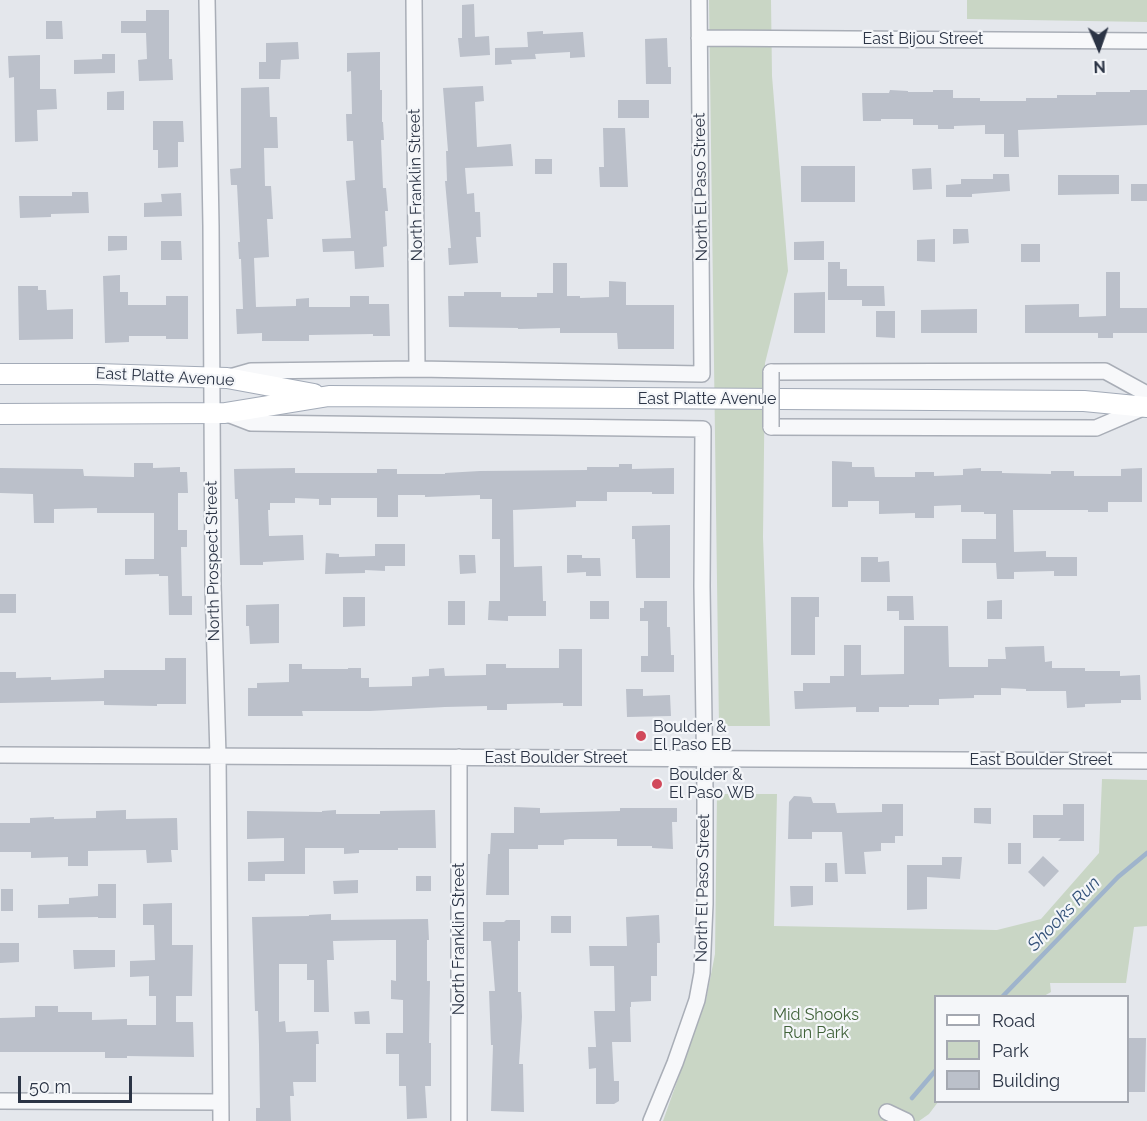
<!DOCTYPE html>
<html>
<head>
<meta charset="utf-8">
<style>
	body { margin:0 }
	#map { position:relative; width:1147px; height:1121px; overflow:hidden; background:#e4e7ec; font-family:Raleway,sans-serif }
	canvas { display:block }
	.legend { position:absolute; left:934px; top:995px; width:195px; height:108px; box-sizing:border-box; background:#f4f6f9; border:2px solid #a4a8b1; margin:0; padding:8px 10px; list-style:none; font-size:18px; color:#2b3445 }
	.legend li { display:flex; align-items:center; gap:12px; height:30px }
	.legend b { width:30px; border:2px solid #a4a8b1 }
	.north { position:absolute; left:1069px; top:18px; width:60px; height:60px; -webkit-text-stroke:4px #f4f6f9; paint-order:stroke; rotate:178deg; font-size:16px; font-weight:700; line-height:24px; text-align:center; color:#2b3445 }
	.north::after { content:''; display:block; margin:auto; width:21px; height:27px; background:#2b3445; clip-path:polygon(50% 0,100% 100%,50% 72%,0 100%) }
	.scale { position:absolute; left:18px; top:1076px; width:114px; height:27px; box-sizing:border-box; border:3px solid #2b3445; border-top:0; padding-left:8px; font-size:18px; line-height:21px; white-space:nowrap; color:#2b3445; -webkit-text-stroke:4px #f4f6f9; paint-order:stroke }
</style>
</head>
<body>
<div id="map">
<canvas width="1147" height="1121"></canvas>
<ul class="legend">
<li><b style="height:8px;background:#fff"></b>Road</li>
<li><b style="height:16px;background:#c9d6c5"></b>Park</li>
<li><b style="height:16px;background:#bbc0ca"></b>Building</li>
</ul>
<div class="north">N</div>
<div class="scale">50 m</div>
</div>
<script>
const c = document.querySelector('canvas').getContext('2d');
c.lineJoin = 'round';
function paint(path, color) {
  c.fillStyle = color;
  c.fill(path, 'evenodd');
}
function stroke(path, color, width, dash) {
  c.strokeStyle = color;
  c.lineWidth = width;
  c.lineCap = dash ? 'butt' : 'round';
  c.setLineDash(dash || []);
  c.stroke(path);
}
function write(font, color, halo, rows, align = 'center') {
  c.font = font + ' Raleway,sans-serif';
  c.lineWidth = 4.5;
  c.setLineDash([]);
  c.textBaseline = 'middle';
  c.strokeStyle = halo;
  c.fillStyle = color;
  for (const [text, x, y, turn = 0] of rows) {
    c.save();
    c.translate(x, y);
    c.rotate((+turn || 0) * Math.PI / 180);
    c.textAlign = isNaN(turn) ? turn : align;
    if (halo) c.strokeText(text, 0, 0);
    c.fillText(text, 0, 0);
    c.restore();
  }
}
paint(new Path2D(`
	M709 0H771L772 76 788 271 765 363 763 537 770 726H719Z
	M967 0H1147V22L967 19Z
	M1102 779 1147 780V926L1134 927 1126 983H1050L1051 992 1044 996H936V1102H938L929 1114 919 1121H663L706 1000 715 954 717 794H777L774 926 997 930 1041 919 1099 853Z`), '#c9d6c5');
stroke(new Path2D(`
	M1003 996 1118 877 1147 853
	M912 1098 936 1070`), '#9fb4cc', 4.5);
paint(new Path2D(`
	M474 4 475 37 489 36 490 55 460 57 458 38H462V5Z
	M146 10H169V59H172L173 80 139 81 138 60 147 59 146 33H121V21H146Z
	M46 21H62L63 39H46Z
	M543 31V34L583 32 585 57 570 58V52L535 54 536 59 511 60 512 64 495 65V48L528 47 527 32Z
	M667 38 668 67H671V84H646L645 39Z
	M298 42 299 59 281 60 280 79H259V62H266V43Z
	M380 52V90H382V122H383L384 140H381L383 188H386L388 211H385L387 246 383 247 384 267 355 269 354 251 323 252 322 239 351 238 346 181 355 180 353 141H347L346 114H352L351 71 347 72V53Z
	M102 54H115V73L74 74V60L102 59Z
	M40 55V89H56L57 109 37 110 38 141 15 142 14 77 9 78 8 56Z
	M483 86 484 101 475 102 477 147 511 144 513 166 465 168 467 194 474 193 475 212H480L481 237H476L478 263 449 265 448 248H451L445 181H447L446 151H448L443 88Z
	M269 87 270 117H277L278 148H264L265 186H271L273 219H267L269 257 254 258 256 307 296 306V299L309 298V307H350V296H369V304H389L390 336H373V334L309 335V341H262V333L237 334 236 309H243L241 259H239L238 242H240L237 185H231L230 169 241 168V88Z
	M890 90 908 91V92H933V90H953V98H980V101H1026V98H1057V95H1096V92H1130V90H1147V125L1018 130 1019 157H1004V134H985V125L954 126V129H938V125H913V119H881V121H863L862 93H889Z
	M124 91V110H107V92Z
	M618 100H649V118H618Z
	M153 121H183L184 142H178V167L158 168V150H153Z
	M603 128H625L628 187H600L599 167H604Z
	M535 159H552V174H535Z
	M801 166H855V202H801Z
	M931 168 932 189 913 190 912 169Z
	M993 174H1009L1010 191 972 194V197H946V185L961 184V179H993Z
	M1058 175H1119V194L1058 195Z
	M1131 184H1147V201H1131Z
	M72 192H88L89 213 51 214V217L20 218 19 196H72Z
	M181 193 182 216 144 217V203L162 202 161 194Z
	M953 229H968L969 243 953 244Z
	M108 236H127V250L108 251Z
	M935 239V262L917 261V240Z
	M161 241H181L182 260H161Z
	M824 241V260H794V242Z
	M1021 244H1040V262H1021Z
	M828 262H840V269H847V286H884L885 306H862V300H828Z
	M553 263H567V296H580V298L609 297V281L626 282V305H674V349H618L617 333H560V328L518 329V328L449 327 448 296H464V292H501V297H537V293H553Z
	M1106 272H1120V308H1147V333H1113V338H1098V333H1025V305L1079 304V317L1106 316Z
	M120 275V292H128V305H166V296H188V339H166V336H129V342L105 343 103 276Z
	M18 286H38V290H46L47 310 73 309V339L19 340Z
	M825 292V333H794V293Z
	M977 309V333H921V310Z
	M876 311H895V338L876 337Z
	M832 461 852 462V467H874L875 477H915V472H934V476L963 475V469L981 468V471H1002V473L1051 474V471H1074V476H1121V469L1142 468V502H1108V512H1088V510H1013L1014 552 1046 551V557H1077V576H1054V571L1014 572V579H997L996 563H962V539H996V514H984V512H961V505L934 506V518H915V513L879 514V501H848V507H832Z
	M134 463H153V468L180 467V472H187L188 493H178V530H187V547H181L182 596H192V615H169L168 576H159V574L125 575V559H154V513H97V508L54 509V523H34L33 494 0 493V468L83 469 84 476 134 477Z
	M619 464H632V469L674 468V494H652V492H607V501H576V507L513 510 514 567 542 566 543 601H546V616H508V621L488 620 489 601H500V539H492V499H480V495L425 497V495H398V517H377V498H331V505H319V499L295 498V503H270V510H268L269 536 303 535 304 560 263 562V565H240L238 499H235L234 469 295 468V473H377V469H397V474H445V473L480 471 587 470V467H619Z
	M670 525V578H636L635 539H632V526Z
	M375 544H405V566H385V571L365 570V573L325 574 326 553 339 554V557L375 556Z
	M459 555H475L476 573 460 574Z
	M567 555H582V558H600L601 576H586V572L567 573Z
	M861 557H878V562L889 561 890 582H861Z
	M0 594H16V613H0Z
	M887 596H913L914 620H899V611H887Z
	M343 597H365V626L343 627Z
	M791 597H819V617H815V655H791Z
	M1002 600V619H987V601Z
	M448 601H465V625H448Z
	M590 601H609V619H590Z
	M644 601H667V627H670L671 655H674V672H641V656H648V621H640V608H644Z
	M279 604V643L250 644 249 626H246V605Z
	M904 626H948L949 667H988V659H1006L1005 647 1044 646 1045 662 1052 661V668H1085V671H1120V676L1140 675 1141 700H1121V703L1085 704V707L1067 708 1066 691H1026V689L1001 688V695H974V698L939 699V705H909V707H879V712H856V707L795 709 794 691H803V683H830V676H844V645H861V675L904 674Z
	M559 649H582V706H563V703L507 704V710H487V706L445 707 370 711H302L303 716H248V688H257V683L289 682V664H302V669H348V668H361V678H369V687L412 686V677L429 676V669L444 668 445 676 486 675V664H506V668H559Z
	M165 658H186V704H157V706L104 705V701L0 703V672H16V678L51 677V680L104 678V670H165Z
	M626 689H643V696L670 695 671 716 627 717Z
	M794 796 811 797 813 803H835L837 813 882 812V804H903V836H895V843H881V851L864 852 866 874H845L842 832H812V839H788L789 802Z
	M1063 804H1084V841H1058L1061 838H1033V815H1063Z
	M514 807 540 808V813L620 811V808H677V822H672L673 849 652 848V846H617V839H570L564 840V845H538V849H509V895H486L488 854H490L491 833H514Z
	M974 808H991V824L974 823Z
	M126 810V819L177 818 178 850H171L172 862 147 863 146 850 88 851V866H68V857L31 858V852H0V823H30V818L54 817V819L96 818V811Z
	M336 810V814H380V811L435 810 436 848H398V850H359V853L344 854V848H305V874H265V881H248V862L284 861V838L247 839V811L322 812V811Z
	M1008 843H1021V864H1008Z
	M1043 856 1059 871 1044 887 1028 872Z
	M942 857H962L960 879 927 877V909L907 910V865H942Z
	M825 863H837L838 882H825Z
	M416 876H431V891H416Z
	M358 880V893L334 894 333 881Z
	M98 884H116V918H98V917L38 918V905L69 904V898L98 896Z
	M790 886H813V905L791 907Z
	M1 889H13V911H1Z
	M172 903V945H193L192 996H176V1022H193L194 1057 127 1056V1058H105V1052H0V1018L35 1017V1006H58V1012H92V1020L127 1019V1025H156V996H149V976L130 977V961L155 960 154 925H143V904Z
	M331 914V920L428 919 429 940H427V981H430L429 1043H431V1086H425L427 1118 407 1119 406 1086H399V1054H386V1033H403V1000L391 999V980L396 981V940H382L333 941 334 960H327L329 1012H314V980H307V964H279V1022L285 1021 286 1032 318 1031 319 1044H316V1082H293L294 1096H290L291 1121H256V1108H260L259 1045 258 1011H255L252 917 309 916V915Z
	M659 915 660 943H657V976H651V1001L631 1002V1007H630L631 1042H612L614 1081H619V1101L614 1104H596V1068L589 1069 588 1047H596L594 1011H615L614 966H590L589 946H627L626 917Z
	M551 916H571V933H551Z
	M506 920H520V941H518V992H521L522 1017 519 1064H523L524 1112 491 1111 493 1045H491L489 991H495L491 941H483V922H504Z
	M0 943H19V962L0 963Z
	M73 950H115V967L74 969Z
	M369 1011 370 1024H355L354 1012Z
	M1128 1038H1146L1145 1092H1128Z`), '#bbc0ca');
const minor = new Path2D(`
	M207 0 211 226 213 585 218 756 221 1121
	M414 0 417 369
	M699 38 1147 41
	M771 372 1105 371 1147 394
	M230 377 251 371 417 369 702 374 699 0
	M225 413 251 423 703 429 702 586 705 792V904L702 973 697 1000 675 1063 651 1121
	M771 427 1096 428 1145 407
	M0 755 1147 761
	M459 757V1121
	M0 1101 220 1102
	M887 1112 906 1121`);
const major = new Path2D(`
	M0 374H97L227 378 314 394
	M0 414 225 413 329 396 1084 401 1147 407`);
stroke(minor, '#a9aeb7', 18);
stroke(major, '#a3abb8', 22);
stroke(minor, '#f7f8fa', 15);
stroke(major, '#fff', 20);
const minorBridge = new Path2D(`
	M771 372V427`);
stroke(minorBridge, '#a9aeb7', 18, []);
stroke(minorBridge, '#f7f8fa', 15);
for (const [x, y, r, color] of [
	[641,736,6,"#d1495b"],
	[657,784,6,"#d1495b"]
]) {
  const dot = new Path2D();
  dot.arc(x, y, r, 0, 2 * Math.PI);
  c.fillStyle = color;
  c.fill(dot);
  stroke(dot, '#f4f6f9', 2);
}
write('16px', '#2b3445', '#f4f6f9', [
	["East Bijou Street",923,39],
	["North Franklin Street",416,185,-91],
	["North El Paso Street",701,187,-91],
	["East Platte Avenue",165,377,3],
	["East Platte Avenue",707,399],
	["North Prospect Street",213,561,-91],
	["East Boulder Street",556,758],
	["East Boulder Street",1041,760],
	["North El Paso Street",703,888,-89],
	["North Franklin Street",459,939,-90]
]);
write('16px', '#2b3445', '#f4f6f9', [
	["Boulder &",653,727],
	["El Paso EB",653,745],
	["Boulder &",669,775],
	["El Paso WB",669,793]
], 'left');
write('16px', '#3f6138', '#f4f6f9', [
	["Mid Shooks",816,1015],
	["Run Park",816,1033]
]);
write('italic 18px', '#34527a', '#f4f6f9', [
	["Shooks Run",1064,914,-46]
]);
</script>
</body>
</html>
